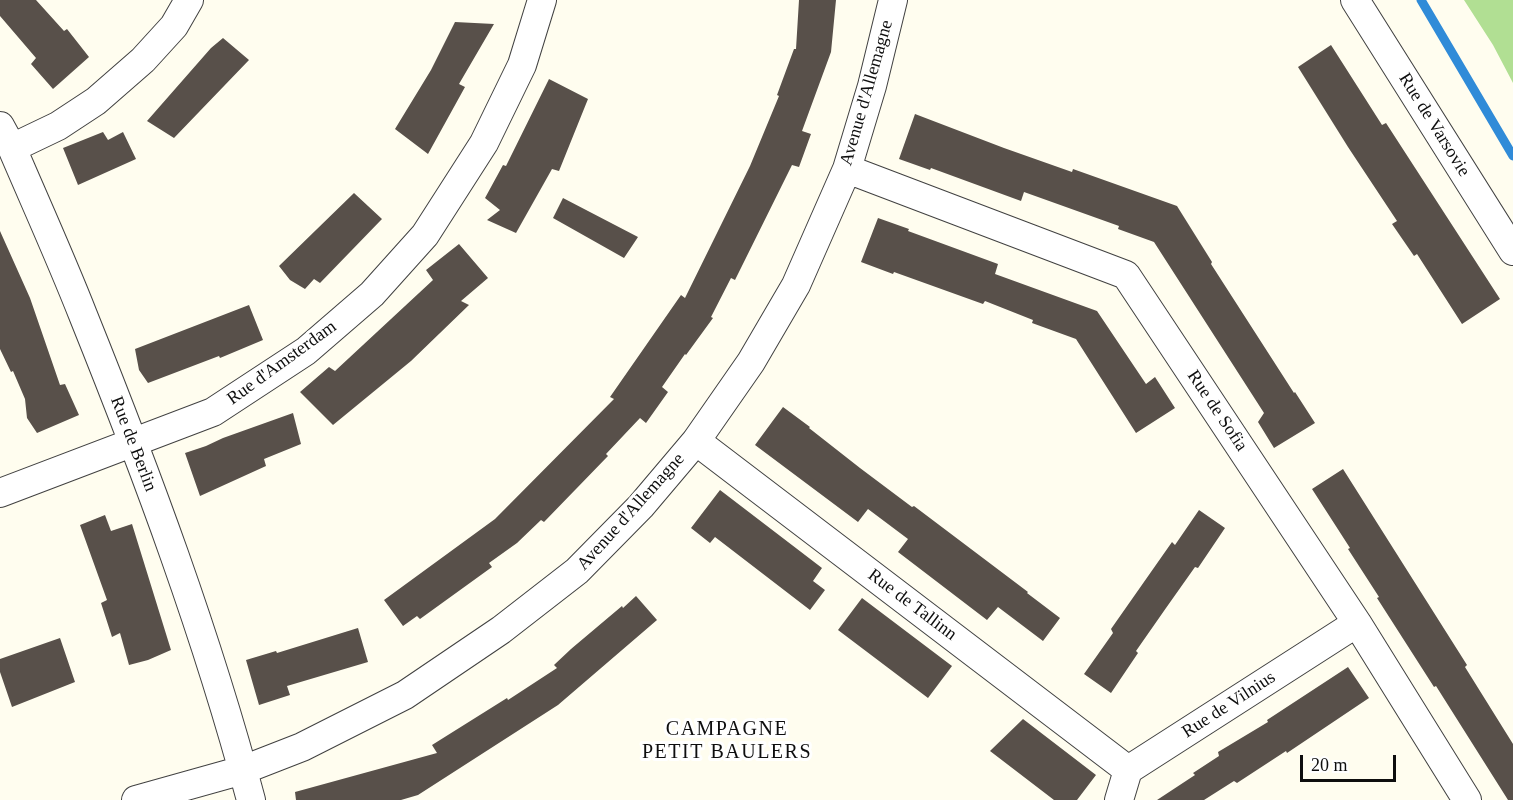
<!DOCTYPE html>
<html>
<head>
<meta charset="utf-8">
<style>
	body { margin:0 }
	#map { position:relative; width:1513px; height:800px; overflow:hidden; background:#fffdef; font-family:Georgia,serif }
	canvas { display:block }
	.scale { position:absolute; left:1300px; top:755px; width:96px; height:27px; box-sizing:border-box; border:3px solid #0e0e0e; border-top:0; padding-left:8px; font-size:18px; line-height:21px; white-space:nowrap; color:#0e0e0e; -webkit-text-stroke:4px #fff; paint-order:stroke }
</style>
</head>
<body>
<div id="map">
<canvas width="1513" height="800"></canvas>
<div class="scale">20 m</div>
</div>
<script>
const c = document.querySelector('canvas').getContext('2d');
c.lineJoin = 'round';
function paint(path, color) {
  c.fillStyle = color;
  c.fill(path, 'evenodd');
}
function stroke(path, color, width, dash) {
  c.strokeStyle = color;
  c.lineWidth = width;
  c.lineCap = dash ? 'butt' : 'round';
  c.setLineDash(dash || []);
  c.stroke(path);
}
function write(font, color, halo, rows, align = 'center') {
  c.font = font + ' Georgia,serif';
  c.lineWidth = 6;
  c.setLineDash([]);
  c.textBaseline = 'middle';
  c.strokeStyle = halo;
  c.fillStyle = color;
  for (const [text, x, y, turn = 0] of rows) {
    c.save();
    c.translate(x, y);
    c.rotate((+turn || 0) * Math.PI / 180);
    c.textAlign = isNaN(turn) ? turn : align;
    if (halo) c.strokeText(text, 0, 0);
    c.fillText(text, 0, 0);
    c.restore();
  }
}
paint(new Path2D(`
	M1464 0H1513V83L1493 45Z`), '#b1df93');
stroke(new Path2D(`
	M1421 0 1513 156`), '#308bd8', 9);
paint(new Path2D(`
	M0 0H36L64 31 67 29 89 57 53 89 31 64 36 58 0 16Z
	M799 0H836L831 52 802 131 811 134 799 167 792 165 735 280 731 278 711 317 713 318 686 355 685 354 662 387 668 392 646 423 640 418 606 454 608 456 544 522 541 520 517 543 489 563 492 567 420 619 417 616 403 626 384 600 495 519 614 399 610 397 681 295 685 298 750 166 779 96 777 95 794 49H796Z
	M455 22 494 24 459 84 465 87 428 154 395 129 431 70Z
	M223 38 249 60 174 138 147 121 211 48Z
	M1331 45 1382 125 1386 123 1500 299 1462 324 1417 254 1414 256 1392 224 1397 221 1348 147 1298 67Z
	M549 79 588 99 559 171 552 169 516 233 487 220 500 210 485 198 503 165 506 166Z
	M915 114 1004 148 1072 172 1073 169 1177 206 1212 262 1211 264 1294 393 1295 392 1315 423 1274 448 1258 422 1264 413 1154 242 1118 229 1119 226 1024 192 1021 201 931 168 930 170 899 159Z
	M103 132 108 140 123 132 136 159 78 185 63 148Z
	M354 193 382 219 320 283 314 279 305 289 290 280 279 266Z
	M563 198 638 237 624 258 553 218Z
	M878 218 909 229 908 231 998 264 995 274 1097 311 1146 384 1155 377 1175 408 1136 433 1076 339 1032 323 1033 320 985 301 983 304 894 272 893 274 861 262Z
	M0 231 30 298 60 385 65 384 79 415 37 433 27 418 25 399 13 371 11 372 0 349Z
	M459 244 488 278 461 301 469 305 411 361 333 425 300 392 329 367 335 371 433 280 426 270Z
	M249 305 263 340 220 358 219 356 148 383 139 370 135 349Z
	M783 407 810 427 809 428 860 468 912 507 914 506 1028 592 1027 593 1060 618 1043 641 998 607 987 620 898 552 908 539 868 509 858 522 755 445Z
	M293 413 301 444 264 459 266 466 200 496 185 453 206 446 223 438Z
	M1343 469 1467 665 1465 667 1513 744V800H1508L1436 686 1434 687 1377 598 1379 597 1348 549 1350 548 1312 489Z
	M720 490 822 568 813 581 825 590 810 610 715 537 710 543 691 528Z
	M1199 510 1225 528 1198 568 1195 567 1166 608 1136 651 1138 653 1111 693 1084 674 1113 633 1111 629 1172 542 1175 545Z
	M105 515 111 531 132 524 171 650 148 660 129 665 120 633 112 637 101 603 107 600 80 525Z
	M636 596 657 620 558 705 418 795 401 800H296L295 792 437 753 432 745 507 698 508 700 557 668 554 665 571 649 622 606 623 608Z
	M862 598 952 666 928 698 838 630Z
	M358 628 368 662 287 686 290 695 259 705 246 660 276 651 277 653Z
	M60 638 75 682 12 707 0 672V659Z
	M1348 667 1369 698 1287 753 1286 751 1237 783 1234 781 1204 800H1157L1195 775 1193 773 1219 756 1218 752 1268 722 1267 720Z
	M1023 719 1096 775 1077 800H1054L990 751Z`), '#58504a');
const street = new Path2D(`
	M1355 0 1513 251
	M0 126 12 148C36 204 61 259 83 315 147 474 207 635 251 800
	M12 148 58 126 96 101 143 60 174 26 189 0
	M847 169 1126 275 1357 623 1467 800
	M696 441 1128 770
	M0 493 213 412 306 351 372 294 425 235 484 143 522 65 542 0
	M136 800 243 770 302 747 405 695 501 630 577 571 641 506 696 441 751 362 796 285 847 169 872 86 893 0
	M1119 800 1128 770 1357 623`);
stroke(street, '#414141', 30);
stroke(street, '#fff', 28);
write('18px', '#0e0e0e', '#fff', [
	["Avenue d'Allemagne",867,93,-74],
	["Rue de Varsovie",1434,125,58],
	["Rue d'Amsterdam",282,363,-36],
	["Rue de Sofia",1217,411,56],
	["Rue de Berlin",133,444,69],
	["Avenue d'Allemagne",631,512,-48],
	["Rue de Tallinn",912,605,37],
	["Rue de Vilnius",1229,705,-33]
]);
c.letterSpacing = '1.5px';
write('20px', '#0e0e0e', '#fff', [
	["CAMPAGNE",727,730],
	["PETIT BAULERS",727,753]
]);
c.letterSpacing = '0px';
</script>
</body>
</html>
